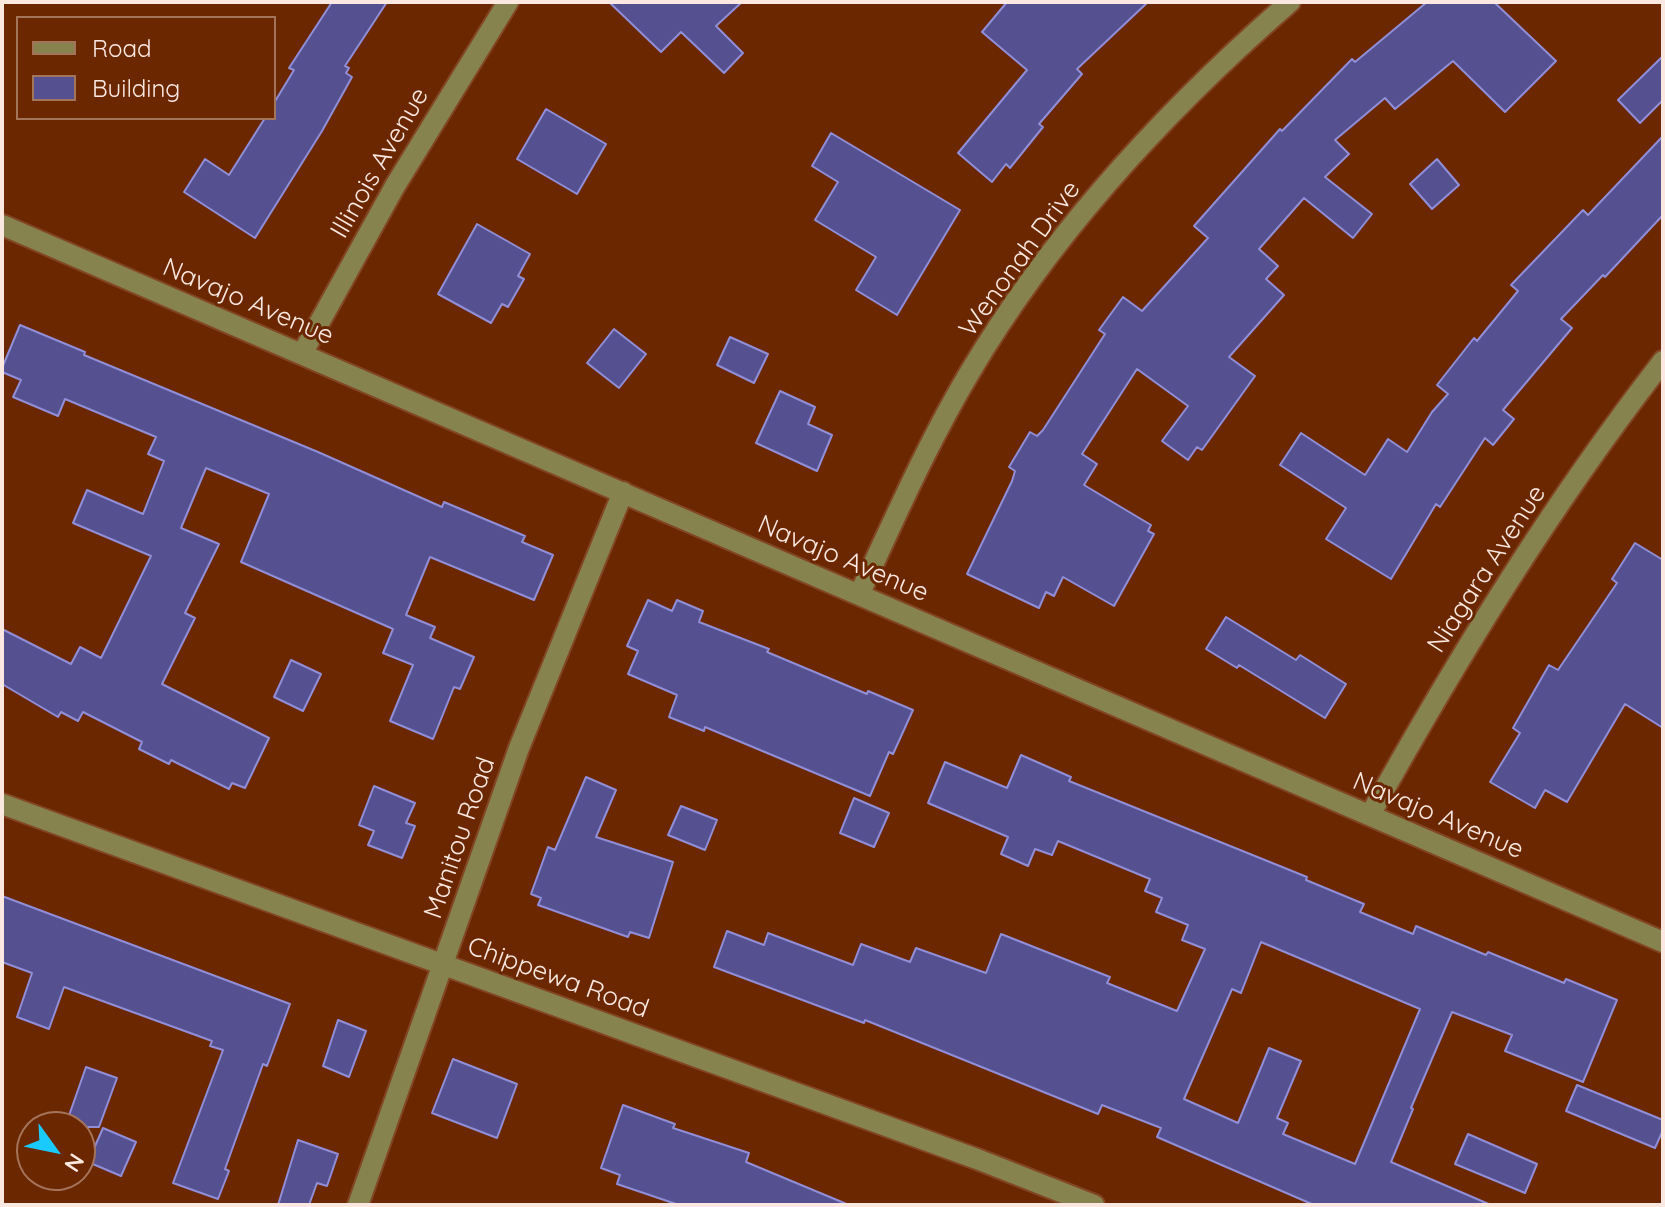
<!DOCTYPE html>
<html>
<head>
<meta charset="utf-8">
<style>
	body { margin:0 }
	#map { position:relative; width:1665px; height:1207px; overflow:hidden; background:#6b2700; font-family:Quicksand,sans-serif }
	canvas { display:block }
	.frame { position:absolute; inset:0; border:4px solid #fae8e1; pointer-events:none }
	.legend { position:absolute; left:16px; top:16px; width:260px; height:104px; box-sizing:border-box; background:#6b2700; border:2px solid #a4745a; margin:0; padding:10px 14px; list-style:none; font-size:24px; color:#fae8e1 }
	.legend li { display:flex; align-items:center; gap:16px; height:40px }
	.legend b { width:40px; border:2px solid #a4745a }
	.north { position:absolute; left:16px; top:1111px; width:80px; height:80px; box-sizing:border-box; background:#6b2700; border:2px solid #a4745a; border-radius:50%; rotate:123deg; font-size:22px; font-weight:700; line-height:32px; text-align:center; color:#fae8e1 }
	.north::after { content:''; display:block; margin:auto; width:28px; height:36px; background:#1acafc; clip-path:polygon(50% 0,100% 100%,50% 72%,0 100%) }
</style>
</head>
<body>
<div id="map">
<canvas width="1665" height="1207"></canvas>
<div class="frame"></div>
<ul class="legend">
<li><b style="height:10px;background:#87834f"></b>Road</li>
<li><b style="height:22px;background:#555191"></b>Building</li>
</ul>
<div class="north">N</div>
</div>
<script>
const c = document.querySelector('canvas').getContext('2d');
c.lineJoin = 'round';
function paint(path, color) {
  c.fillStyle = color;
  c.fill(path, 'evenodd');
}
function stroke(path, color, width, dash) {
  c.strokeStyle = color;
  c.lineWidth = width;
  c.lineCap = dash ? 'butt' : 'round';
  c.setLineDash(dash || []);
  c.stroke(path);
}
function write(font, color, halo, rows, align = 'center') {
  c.font = font + ' Quicksand,sans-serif';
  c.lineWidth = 6;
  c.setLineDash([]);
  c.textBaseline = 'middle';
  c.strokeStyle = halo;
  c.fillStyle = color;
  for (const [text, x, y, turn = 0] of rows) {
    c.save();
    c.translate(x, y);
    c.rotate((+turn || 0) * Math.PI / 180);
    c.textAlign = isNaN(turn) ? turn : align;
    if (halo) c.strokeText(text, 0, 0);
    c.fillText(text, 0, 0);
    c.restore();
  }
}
const building = new Path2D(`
	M332 2H387L345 66 349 68 346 73 352 77 322 131 255 238 184 192 205 159 229 175 265 118H274V103L294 70 289 68Z
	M609 2H742L716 26 743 53 724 73 681 32 661 52Z
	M1007 2H1148L1077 69 1082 74 1039 124 1043 127 1010 168 1006 164 992 182 958 153 1027 70 982 32Z
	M1427 2H1494L1556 61 1505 112 1453 61 1395 109 1385 98 1335 140 1349 154 1325 177 1372 214 1353 238 1304 198 1259 249 1278 266 1266 279 1284 295 1229 357 1255 376 1202 450 1197 447 1188 460 1162 441 1188 406 1137 369 1082 454 1097 464 1084 485 1151 525 1148 531 1154 534 1114 606 1063 577 1054 596 1046 592 1039 608 967 574 1012 481 1015 471 1009 467 1030 432 1037 436 1043 430 1105 334 1099 330 1123 297 1142 311 1208 238 1194 226 1280 129 1282 131 1352 59 1355 62Z
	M1663 56V100L1640 123 1618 100Z
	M546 109 606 144 577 194 517 159Z
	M831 133 960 210 897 315 856 290 876 257 815 220 838 182 812 166Z
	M1663 136V215L1605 277 1603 275 1561 319 1572 328 1503 410 1514 419 1493 445 1485 438 1440 507 1436 504 1391 579 1326 539 1346 508 1280 465 1301 433 1365 475 1388 439 1407 452 1432 412 1448 394 1437 385 1474 338 1477 341 1518 291 1511 285 1583 210 1588 215Z
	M1437 159 1459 185 1432 209 1410 184Z
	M477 224 530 254 518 276 524 279 508 307 502 304 491 323 438 294Z
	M20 325 85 352 84 355 318 452 442 507 444 502 525 536 522 542 553 555 534 600 430 557 406 615 435 627 430 638 474 657 460 689 454 687 433 739 390 721 413 665 383 653 393 629 241 562 269 494 206 468 181 528 219 544 185 613 195 618 162 684 269 738 245 788 232 783 229 789 171 760 169 764 139 749 142 742 83 712 78 721 61 712 58 717 2 684V629L71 664 80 647 101 658 151 556 73 523 87 490 143 514 164 461 148 454 156 437 65 399 58 416 13 397 21 380 2 372V368Z
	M614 329 646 354 619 388 587 363Z
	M730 337 768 354 754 383 717 365Z
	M780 391 815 407 808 424 832 435 817 471 756 443Z
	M1635 543 1663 560V728L1625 704 1567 802 1545 790 1535 808 1490 782 1520 733 1513 728 1549 665 1558 670 1617 583 1612 579Z
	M648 600 672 611 677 600 703 611 699 622 769 649 767 652 867 694 868 691 913 710 893 754 889 752 870 796 705 727 704 731 669 717 677 695 628 674 638 651 627 646Z
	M1226 617 1296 660 1300 655 1346 684 1325 718 1239 665 1237 668 1206 649Z
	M291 660 321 674 303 711 274 697Z
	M1021 755 1071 777 1069 781 1307 877 1306 880 1364 904 1360 912 1413 934 1416 926 1486 955 1488 952 1564 983 1566 979 1617 1000 1583 1082 1505 1051 1512 1035 1452 1012 1411 1108 1413 1109 1391 1162 1491 1205H1314L1157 1137 1161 1128 1102 1105 1098 1114 865 1020 864 1023 714 967 727 931 764 945 768 933 853 965 861 944 910 962 916 948 986 973 1001 934 1110 977 1107 983 1177 1011 1205 949 1182 940 1188 925 1156 912 1162 898 1145 891 1150 879 1058 841 1052 855 1035 849 1028 866 1001 854 1008 837 928 803 945 762 1007 788ZM1261 942 1420 1009 1355 1164 1283 1134 1288 1123 1277 1118 1301 1061 1269 1048 1238 1123 1184 1099 1232 989 1241 993Z
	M586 777 616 790 596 837 673 862 649 938 630 932 628 937 538 905 541 898 531 894 548 847 555 850Z
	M374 786 415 803 406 823 415 826 402 858 368 845 374 831 359 825Z
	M854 798 889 813 874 847 840 833Z
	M681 806 717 820 705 850 668 835Z
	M2 896 290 1004 267 1066 263 1064 225 1169 229 1171 218 1199 173 1183 223 1050 210 1046 212 1041 64 987 49 1029 17 1017 32 973 2 962Z
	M338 1020 366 1031 349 1077 323 1066Z
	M453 1059 517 1084 497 1138 432 1113Z
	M86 1067 117 1078 99 1127H65Z
	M1577 1085 1663 1120V1130L1655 1148 1566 1111Z
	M623 1105 675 1124 673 1128 749 1153 746 1162 849 1205H679L617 1184 620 1175 601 1168Z
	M103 1128 136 1142 121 1176 88 1162Z
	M1468 1134 1537 1164 1525 1193 1455 1164Z
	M298 1140 338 1154 327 1186 317 1183 309 1205H278Z`);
paint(building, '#555191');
stroke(building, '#908ed7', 2);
const minor = new Path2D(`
	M2 225 1663 942
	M302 354 395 186 508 2
	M859 595C894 520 927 444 970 372 1053 232 1167 109 1290 2
	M2 804 977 1159 1094 1205
	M1370 815C1458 657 1552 504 1663 361
	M358 1205 519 748 623 492`);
stroke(minor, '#824624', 24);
stroke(minor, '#87834f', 20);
write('26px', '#fae8e1', '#6b2700', [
	["Illinois Avenue",380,163,-60],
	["Wenonah Drive",1020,259,-54],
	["Navajo Avenue",248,302,23],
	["Navajo Avenue",843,559,23],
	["Niagara Avenue",1487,569,-57],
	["Navajo Avenue",1438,816,23],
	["Manitou Road",460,838,-71],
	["Chippewa Road",558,978,20]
]);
</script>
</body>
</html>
